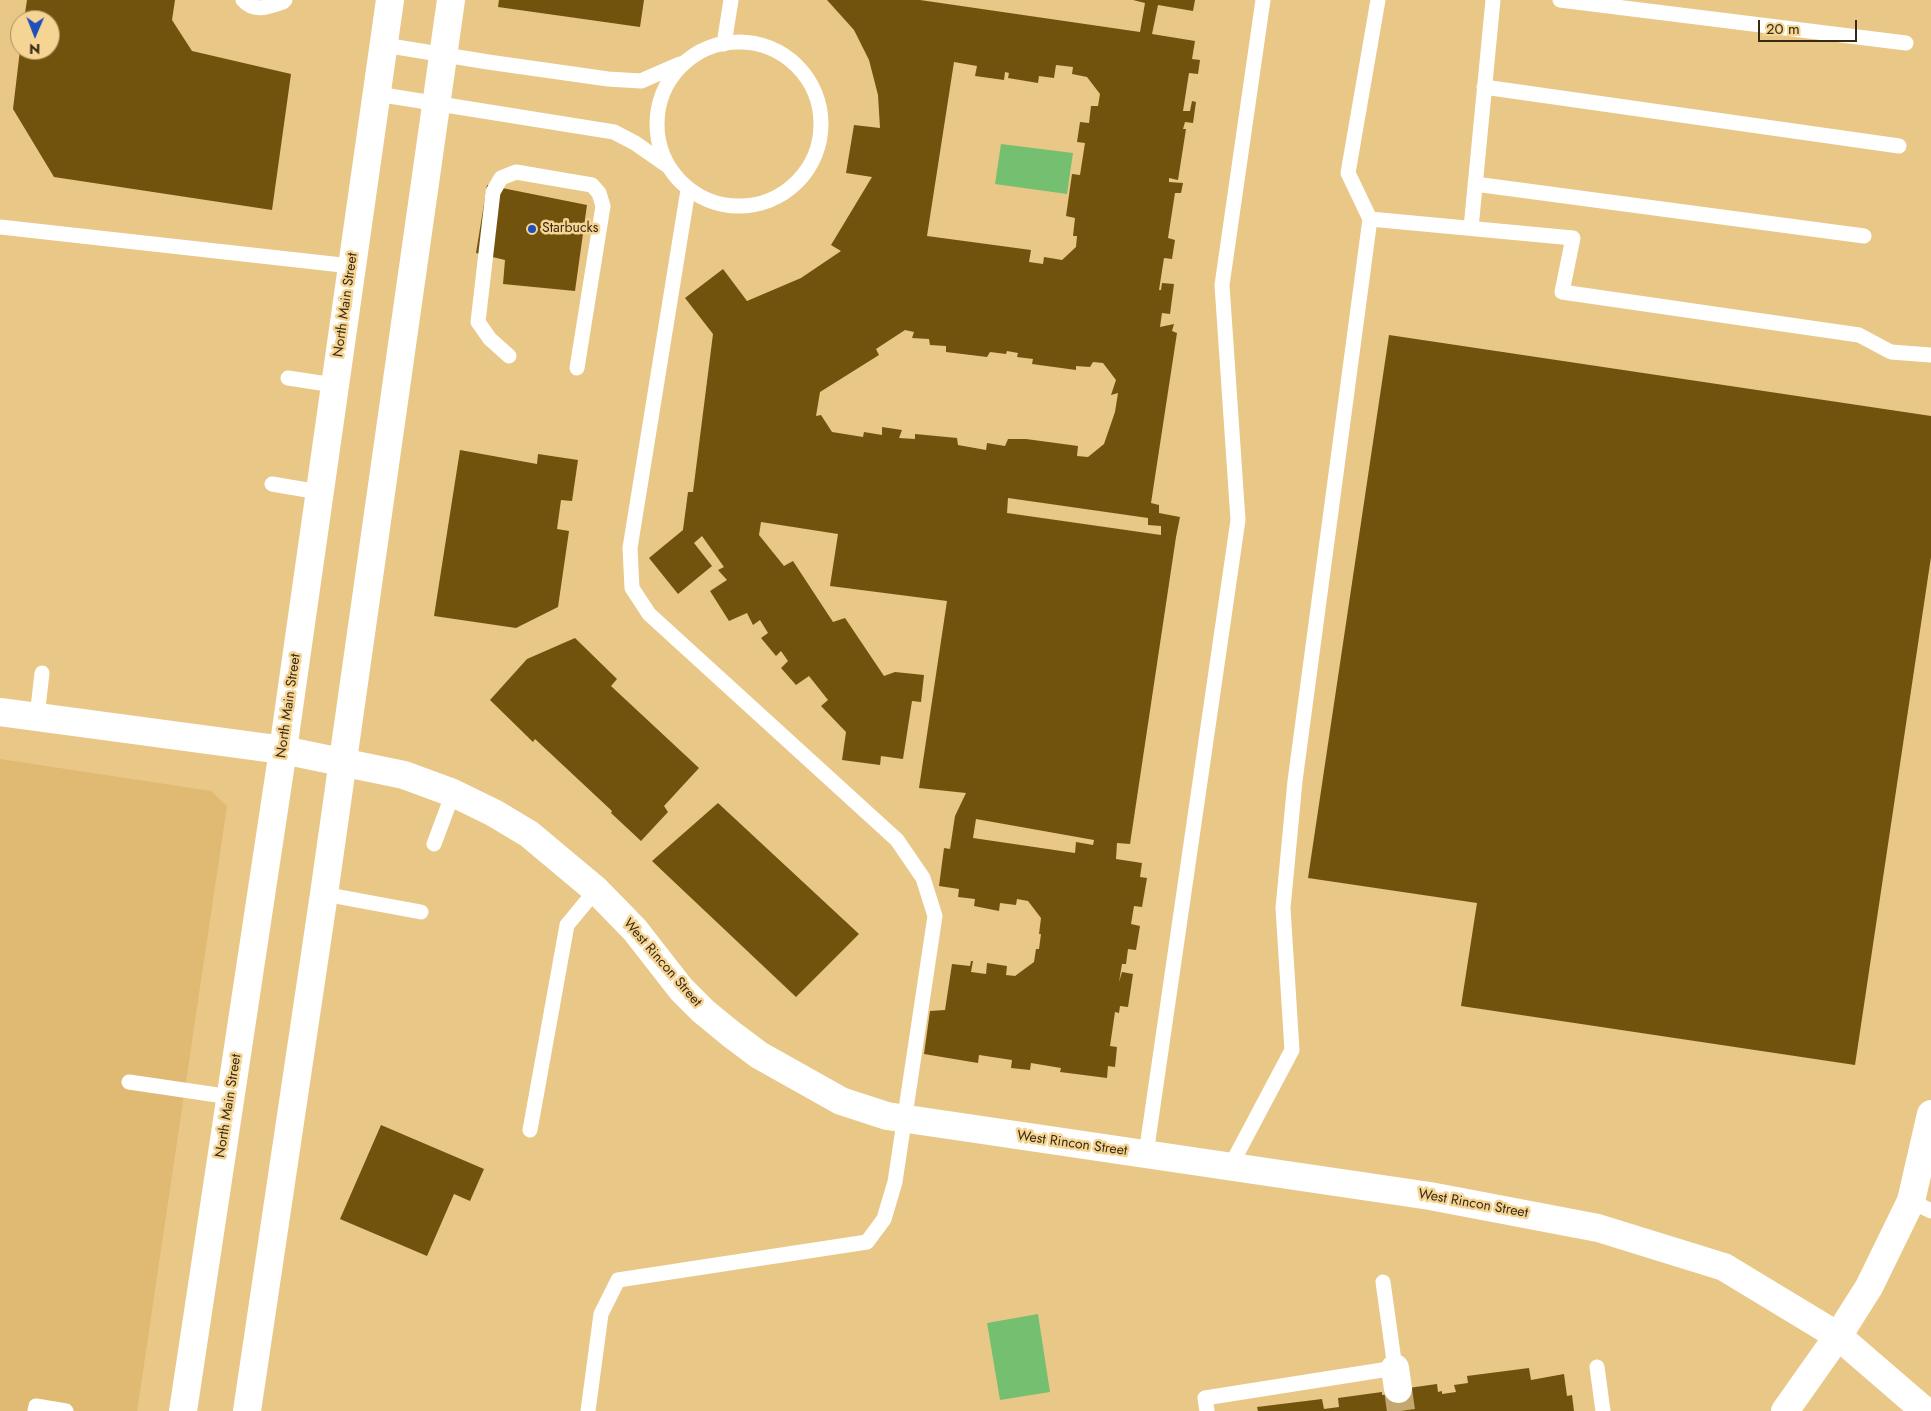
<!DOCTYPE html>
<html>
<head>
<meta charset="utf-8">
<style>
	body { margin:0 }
	#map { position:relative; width:1931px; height:1411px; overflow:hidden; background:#e8c787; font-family:Jost,sans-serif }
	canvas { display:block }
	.north { position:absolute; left:10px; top:10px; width:50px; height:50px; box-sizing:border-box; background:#f6d494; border:1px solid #aa9060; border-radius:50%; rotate:181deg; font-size:14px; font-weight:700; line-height:20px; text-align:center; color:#382b11 }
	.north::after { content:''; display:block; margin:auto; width:18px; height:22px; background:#1e50bd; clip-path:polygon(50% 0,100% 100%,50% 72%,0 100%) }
	.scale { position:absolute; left:1758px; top:20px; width:99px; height:22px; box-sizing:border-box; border:2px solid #382b11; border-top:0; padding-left:6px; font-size:15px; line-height:18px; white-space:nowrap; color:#382b11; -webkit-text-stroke:4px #f6d494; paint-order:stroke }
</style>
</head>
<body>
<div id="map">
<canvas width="1931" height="1411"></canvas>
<div class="north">N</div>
<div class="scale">20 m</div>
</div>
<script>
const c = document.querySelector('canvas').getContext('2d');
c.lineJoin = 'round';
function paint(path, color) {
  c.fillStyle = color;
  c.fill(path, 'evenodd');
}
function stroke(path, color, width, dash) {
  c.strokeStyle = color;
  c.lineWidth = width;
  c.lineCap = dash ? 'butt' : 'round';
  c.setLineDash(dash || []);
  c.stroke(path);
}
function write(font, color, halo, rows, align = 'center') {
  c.font = font + ' Jost,sans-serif';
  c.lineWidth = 5;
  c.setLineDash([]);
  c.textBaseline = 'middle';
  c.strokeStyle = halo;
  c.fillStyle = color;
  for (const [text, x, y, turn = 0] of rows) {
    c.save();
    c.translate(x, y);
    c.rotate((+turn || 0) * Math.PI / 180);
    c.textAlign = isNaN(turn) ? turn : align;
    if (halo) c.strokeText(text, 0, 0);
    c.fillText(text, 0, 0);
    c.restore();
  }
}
paint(new Path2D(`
	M0 759 211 791 227 806 137 1411H0Z`), '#e0ba73');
paint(new Path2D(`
	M1001 144 1073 153 1067 194 995 184Z
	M1038 1314 1050 1392 1000 1400 987 1323Z`), '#75c070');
paint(new Path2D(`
	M27 0H175L172 20 192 51 291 74 272 210 54 177 13 109 20 50H50V20H24Z
	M499 0H644L640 27 498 7Z
	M827 0H920L1140 32 1145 3 1133 0H1195L1193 11 1158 5 1152 34 1195 41 1192 59 1200 60 1198 74 1189 73 1183 111H1190L1192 101 1196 102 1193 123 1185 122 1183 129H1186L1178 180 1169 178V182L1183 183 1181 193H1175L1168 238 1175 240 1172 259 1164 258 1159 290H1161L1162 283 1174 284 1170 314 1162 313 1160 327 1174 324 1172 331 1177 333 1151 503 1159 505V513L1180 517 1176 537 1130 844 1117 843 1116 859 1142 863 1140 877 1147 878 1142 907 1134 906 1131 924 1140 926 1136 950 1128 949 1126 964H1122L1119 982 1122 972 1133 974 1128 1007 1120 1006 1119 1013 1115 1012 1110 1046 1117 1047 1115 1067 1108 1066 1107 1078 1060 1072 1061 1068 1031 1063 1030 1070 1011 1068 1012 1060 979 1055 978 1063 924 1054 930 1011 945 1010 952 964 970 966 971 961H973L971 972 986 974 987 963 1007 966 1006 975 1015 976 1034 962 1036 949H1039L1041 934H1039L1041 918 1028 901 1017 899 1016 905 1000 903 999 911 974 906 975 899 958 897 959 889 939 886 944 848 950 849 955 816 966 793 919 788 947 601 830 586 838 534 761 522 759 535 784 566 793 561 833 622 845 618 884 676 895 672 924 675 921 702 912 701 903 759 881 756 880 765 842 760 846 732 821 706 828 700 809 676 796 685 781 668 788 661 781 651 776 656 761 638 768 633 760 620 753 625 747 613 729 621 710 591 727 580 718 570 724 567 702 536 694 543 712 566 678 594 649 558 683 530 688 492H693L713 334 685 298 723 269 747 301 801 278 841 251 831 245 872 177 846 173 854 125 880 128 878 95 869 60 854 30ZM954 62 977 66 975 76 1004 80 1005 72 1009 73 1008 78 1038 83 1039 76 1054 78 1056 65 1073 67 1072 74 1087 77 1100 94 1098 106H1091L1089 123 1080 122 1077 142 1085 143 1080 175 1072 174 1066 216 1075 218 1073 236H1077L1076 247 1062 260 1044 257 1043 264 1029 262 1031 250 927 236ZM905 330 914 332 912 338 929 339 930 345 946 346V352L987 357 990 352 1006 354 1007 351 1018 353 1017 357 1033 359 1032 364 1076 370V366L1090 367 1093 362 1103 363 1116 380 1111 395 1118 393 1115 412 1104 444 1088 457 1077 456 1078 446 1026 439H1008L1005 446 987 443 986 450 958 445 957 438 915 434V439L899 438 902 430 882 427V435L864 432 863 437 832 432 821 415 816 416 820 392 879 355 876 349ZM1008 498 1148 518V525L1161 526V535L1007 513ZM976 819 1094 840 1093 845 1076 842 1075 853 973 838Z
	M487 185 587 205 575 291 503 284 505 260 476 253Z
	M1389 335 1931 416V557L1855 1065 1461 1006 1477 903 1308 878Z
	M460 450 537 464 538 454 578 460 572 501 561 500 557 529 569 531 558 607 516 628 434 616Z
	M575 638 617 679 611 686 699 768 664 806 668 812 641 841 611 813 612 811 535 739 533 742 490 700 527 659Z
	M718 803 859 934 796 997 652 861Z
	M381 1125 484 1169 470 1201 454 1194 427 1256 340 1219Z
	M1529 1368 1531 1380 1564 1374 1567 1396 1572 1395 1574 1411H1258L1257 1407 1322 1399 1324 1409 1339 1407 1338 1398 1382 1392V1395L1394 1394V1390L1437 1384 1438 1392 1442 1391V1394L1456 1392 1454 1385 1468 1383 1467 1376Z`), '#71530d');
stroke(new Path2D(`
	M1398 1389 1401 1411`), '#c5a86f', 28, [28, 14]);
stroke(new Path2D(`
	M243 0C254 13 269 7 283 2L285 0
	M1560 0 1906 43
	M657 124a82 82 0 1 1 164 0a82 82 0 1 1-164 0Z
	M724 44 731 0
	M384 45 488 62 608 79 641 81 680 64
	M1484 87 1899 146
	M377 94 614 132 635 143 668 166
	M1475 184 1864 236
	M1370 219 1573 238 1562 292 1859 335 1891 352 1931 355
	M0 227 351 266
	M1471 228 1493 0
	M509 356 490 339 478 322 493 192 501 178 516 172 592 185 599 193 603 206 577 368
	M288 378 334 385
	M272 484 319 492
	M37 717 42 673
	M434 844 453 793
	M324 894 421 912
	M129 1082 231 1097
	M530 1130 567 925 596 890
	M1146 1154 1238 520 1222 285 1263 0
	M1230 1167 1292 1050 1283 908 1295 781 1370 219 1348 173 1378 0
	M1911 1201 1931 1211
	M1597 1367 1603 1411
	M35 1411 36 1406 66 1411
	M588 1411 601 1314 618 1280 867 1242 884 1219 895 1182 935 916 923 878 897 840 649 614 632 588 630 548 688 190
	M1207 1411 1205 1398 1395 1368 1383 1282`), '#fff', 15);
stroke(new Path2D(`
	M1395 1368 1398 1389
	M1785 1411 1838 1336`), '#fff', 28);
stroke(new Path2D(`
	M0 712 283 750 404 775 453 793 494 813 529 834 596 890 635 930 681 989 703 1011 731 1034 759 1055 841 1101 887 1116 1430 1196 1598 1228 1724 1267 1838 1336 1925 1411
	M1838 1336 1869 1287 1911 1201 1931 1114`), '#fff', 28);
stroke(new Path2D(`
	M183 1411 283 750 390 0
	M247 1411 324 894 451 0`), '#fff', 28);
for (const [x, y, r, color] of [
	[532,229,5,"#1e50bd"]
]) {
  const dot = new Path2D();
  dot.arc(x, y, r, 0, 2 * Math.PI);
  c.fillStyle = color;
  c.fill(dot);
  stroke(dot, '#f6d494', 2);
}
write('14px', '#382b11', '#f6d494', [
	["Starbucks",542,229]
], 'left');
write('14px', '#382b11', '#f6d494', [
	["North Main Street",346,305,-82],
	["North Main Street",289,706,-82],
	["West Rincon Street",662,963,49],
	["North Main Street",229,1106,-81],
	["West Rincon Street",1072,1144,8],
	["West Rincon Street",1473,1204,10]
]);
</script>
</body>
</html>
